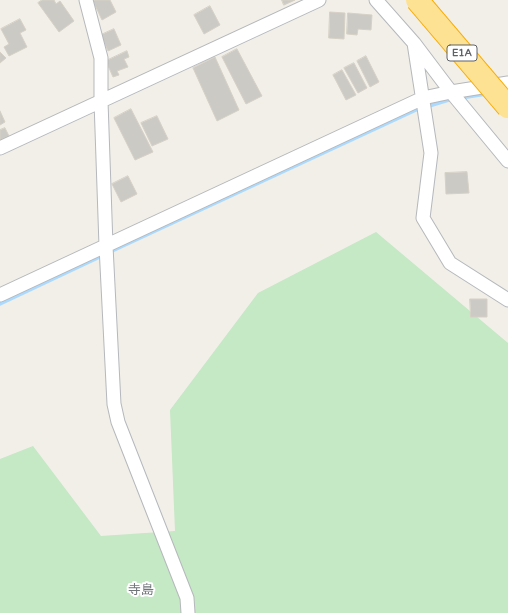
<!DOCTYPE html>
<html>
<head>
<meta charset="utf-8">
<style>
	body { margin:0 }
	canvas { display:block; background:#f1efe8 }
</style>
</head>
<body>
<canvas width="508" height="613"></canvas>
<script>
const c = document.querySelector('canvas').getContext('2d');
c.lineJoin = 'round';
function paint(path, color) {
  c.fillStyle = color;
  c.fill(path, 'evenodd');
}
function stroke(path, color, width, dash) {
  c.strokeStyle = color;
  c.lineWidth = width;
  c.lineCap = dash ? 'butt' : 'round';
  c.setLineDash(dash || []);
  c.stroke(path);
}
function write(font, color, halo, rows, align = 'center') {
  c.font = font + ' "Varela Round","Noto Sans JP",sans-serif';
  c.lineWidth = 4;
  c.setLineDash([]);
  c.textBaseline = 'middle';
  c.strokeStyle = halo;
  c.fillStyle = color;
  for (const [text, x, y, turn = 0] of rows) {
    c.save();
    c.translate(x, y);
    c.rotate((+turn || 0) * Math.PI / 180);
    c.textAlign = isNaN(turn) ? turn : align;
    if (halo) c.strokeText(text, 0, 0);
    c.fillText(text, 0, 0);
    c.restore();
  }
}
paint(new Path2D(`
	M376 232 508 343V613H0V459L33 446 101 536 175 531 170 410 258 293Z`), '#c5e8c5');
stroke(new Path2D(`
	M461 98 486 94
	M110 252 416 110 452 99
	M0 304 104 255`), '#aadaff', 3.5);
const building = new Path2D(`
	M42 0H54L56 4 60 1 74 21 59 32 38 3Z
	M95 0H110L116 12 102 20 93 1Z
	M282 0H295L284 5Z
	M210 6 220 25 204 34 194 15Z
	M330 12 345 13 344 39 329 38Z
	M348 13 372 15 371 30 358 29 357 35 347 34Z
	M20 19 26 30 20 33 27 47 9 56 4 47 9 44 1 29Z
	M114 29 121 45 108 51 101 35Z
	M237 49 262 96 246 104 222 57Z
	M127 51 129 57 124 59 128 67 117 71 119 75 113 77 106 61Z
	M0 52 6 58 0 63Z
	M366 56 379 82 370 87 357 61Z
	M215 57 239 110 217 121 193 68Z
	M354 63 367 88 358 93 344 68Z
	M342 70 356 95 346 100 333 75Z
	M131 109 153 152 135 160 114 118Z
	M0 111 5 122 0 125Z
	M157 116 168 139 152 146 141 123Z
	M5 128 9 136 0 140V130Z
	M467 172 469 193 446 194 445 173Z
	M128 176 137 194 121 202 112 184Z
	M470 299H487V317H471Z`);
paint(building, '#cccac5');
stroke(building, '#d6d1c6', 1);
const minor = new Path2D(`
	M86 0 101 58V101L106 246 114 404 118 422 187 598 188 613
	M376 0 414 43 451 92 508 161
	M414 43 431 153 423 218 450 263 508 300
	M0 148 319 0
	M0 295 423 98 451 92 508 83`);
stroke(minor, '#b5b8bc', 15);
stroke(minor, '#fff', 13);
const motorwayBridge = new Path2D(`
	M417 0 508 107`);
stroke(motorwayBridge, '#f9ab00', 24, []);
stroke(motorwayBridge, '#fde293', 22);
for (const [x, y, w] of [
	[462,53,30]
]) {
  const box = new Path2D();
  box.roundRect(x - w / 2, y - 8, w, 16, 3);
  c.fillStyle = '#fff';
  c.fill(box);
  stroke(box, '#5f6368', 1);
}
write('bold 10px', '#5f6368', null, [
	["E1A",462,53]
]);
write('13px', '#70757a', '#fff', [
	["寺島",141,591]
]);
</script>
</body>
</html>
